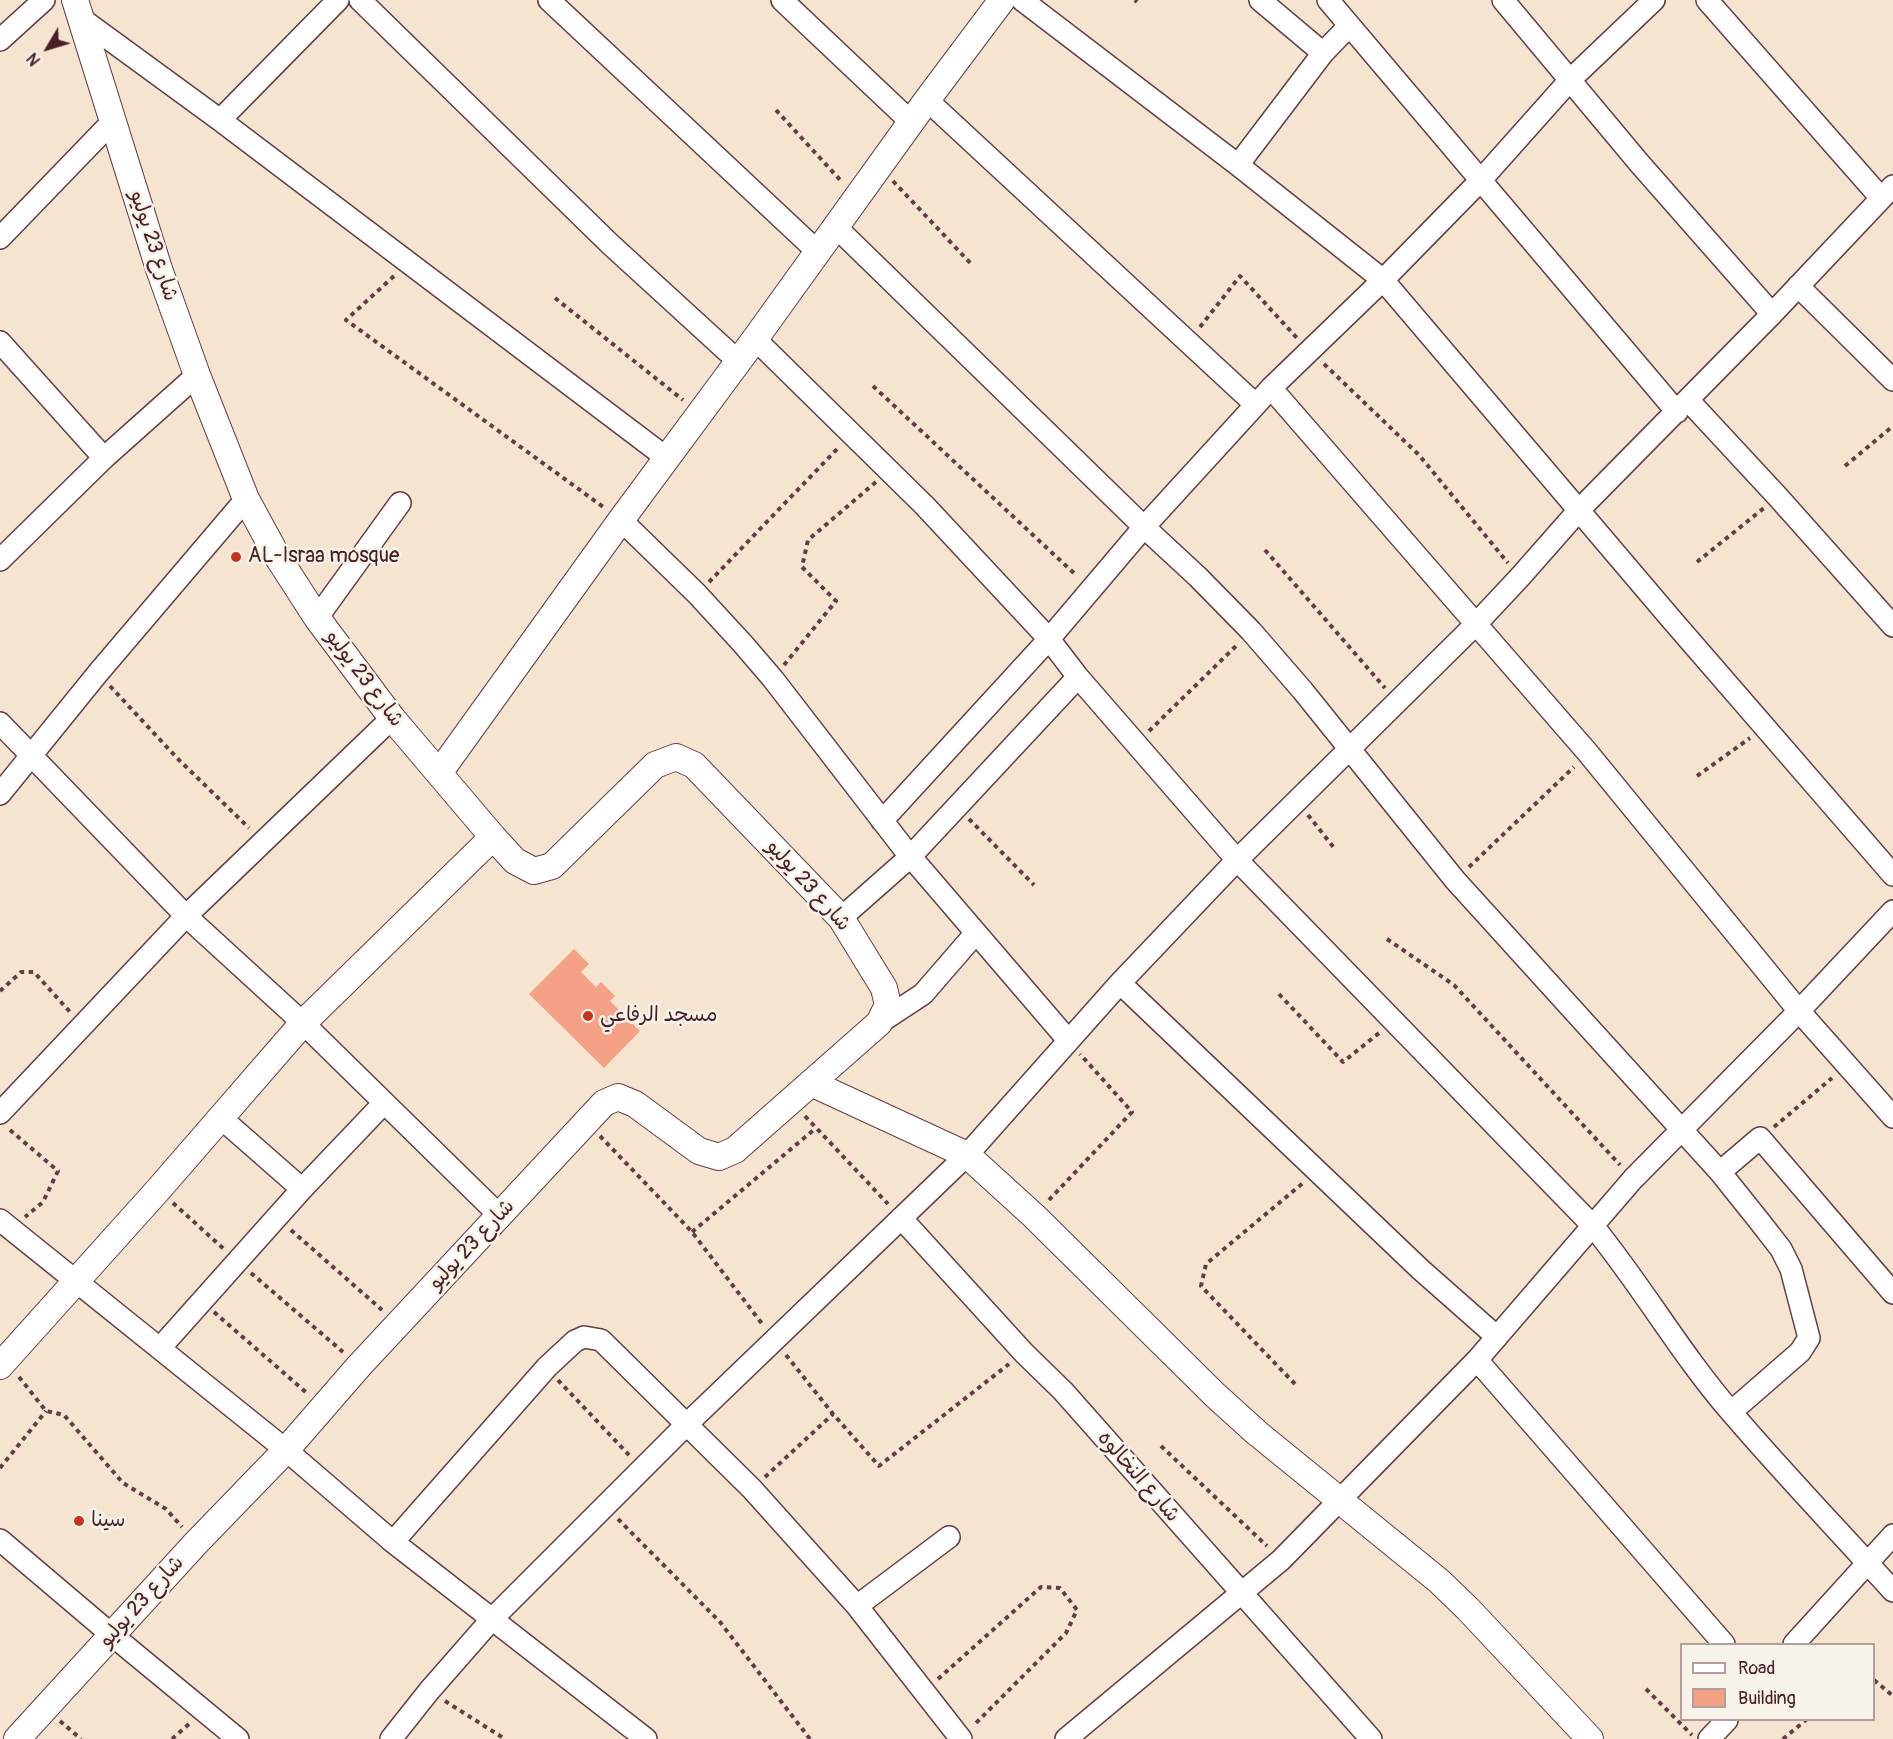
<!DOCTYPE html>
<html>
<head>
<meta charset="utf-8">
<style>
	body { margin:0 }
	#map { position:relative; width:1893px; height:1739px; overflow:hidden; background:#f5e5d0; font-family:Pangolin,sans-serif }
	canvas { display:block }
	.legend { position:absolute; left:1680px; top:1643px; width:195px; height:78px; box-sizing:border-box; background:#f7f3e8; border:2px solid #b29e9c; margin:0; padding:8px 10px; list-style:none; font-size:18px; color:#4a1f2b }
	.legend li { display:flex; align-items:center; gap:12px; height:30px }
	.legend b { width:30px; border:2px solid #b29e9c }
	.north { position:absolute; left:18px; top:18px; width:60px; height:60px; -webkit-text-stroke:4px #f7f3e8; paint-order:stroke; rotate:232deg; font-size:16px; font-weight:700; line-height:24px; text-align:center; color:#4a1f2b }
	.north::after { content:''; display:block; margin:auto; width:21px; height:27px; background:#4a1f2b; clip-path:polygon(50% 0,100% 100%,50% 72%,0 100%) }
</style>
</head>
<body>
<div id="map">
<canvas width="1893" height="1739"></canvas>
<ul class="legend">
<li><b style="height:8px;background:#fff"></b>Road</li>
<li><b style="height:16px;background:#f5a186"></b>Building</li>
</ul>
<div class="north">N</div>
</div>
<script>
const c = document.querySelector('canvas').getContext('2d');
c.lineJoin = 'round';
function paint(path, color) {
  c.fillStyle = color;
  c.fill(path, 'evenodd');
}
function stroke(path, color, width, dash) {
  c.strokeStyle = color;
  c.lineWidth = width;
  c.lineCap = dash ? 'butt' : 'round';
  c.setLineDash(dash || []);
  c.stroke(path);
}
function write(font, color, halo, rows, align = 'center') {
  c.font = font + ' Pangolin,"Playpen Sans Arabic",sans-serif';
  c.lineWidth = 5;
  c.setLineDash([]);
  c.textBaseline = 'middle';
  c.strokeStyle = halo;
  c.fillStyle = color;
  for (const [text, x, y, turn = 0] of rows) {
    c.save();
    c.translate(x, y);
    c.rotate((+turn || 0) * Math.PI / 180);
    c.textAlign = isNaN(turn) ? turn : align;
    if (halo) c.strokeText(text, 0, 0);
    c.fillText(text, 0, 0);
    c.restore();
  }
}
paint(new Path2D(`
	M574 949 589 964 581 972 596 987 601 982 615 996 610 1001 640 1031 604 1068 529 994Z`), '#f5a186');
const minor = new Path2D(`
	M360 0 610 244 739 362
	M549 0 818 252
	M782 0 911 122
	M1022 0 1238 165 1383 280 1672 620 1893 875
	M1260 0 1323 53
	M1328 0 1677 412
	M1503 0 1640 164 1772 314
	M1707 0 1881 198
	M79 17 220 120 668 459
	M0 40 44 0
	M927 100 1255 404
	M220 120 338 0
	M1238 165 1323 53 1349 26
	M836 227 1144 527 1198 577 1251 631 1303 691 1455 880 1720 1172 1760 1222 1781 1249 1791 1269 1809 1338 1800 1352 1731 1412
	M0 238 113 121
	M1798 286 1893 380
	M755 339 925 506 1049 639 1078 677 1237 860 1593 1226C1642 1286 1680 1353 1731 1412 1783 1473 1839 1531 1893 1591
	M0 342 104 458
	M1271 388 1588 753 1799 1011 1893 1117
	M1688 400 1778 497 1893 626
	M621 520 697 594 743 644 773 679 905 850 1068 1040
	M0 560 104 458 197 375
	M317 618 400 503
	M0 723 186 916 303 1023 500 1216
	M0 794 98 673 246 499
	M882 821 1049 639 1144 527 1271 388 1383 280 1480 181 1570 80 1654 0
	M841 918 910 857 1078 677
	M1120 983 1420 1269 1497 1337
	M879 1023 923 994 975 934
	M0 1113 186 916 392 718
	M221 1118 302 1189
	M1720 1172 1760 1138 1893 1293
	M901 1218 1024 1353 1063 1391 1371 1739
	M0 1220 286 1450 393 1542 646 1739
	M160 1348 302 1189 383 1104
	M1477 1360 1724 1644
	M0 1540 112 1635 238 1739
	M393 1542 547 1367 575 1341 584 1337 601 1340 752 1489 857 1606 961 1739
	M857 1606 949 1537
	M1794 1644 1893 1535
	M391 1739 429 1691 492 1619 686 1425 967 1155 1120 983 1237 860 1476 624 1520 577 1579 510 1772 314 1893 186
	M1066 1739 1281 1560 1477 1360 1633 1179 1799 1011 1893 911
	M1709 1739 1727 1720`);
const tertiary = new Path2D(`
	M439 773 621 520 755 339 927 100 1002 0
	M811 1083 967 1155 1034 1216 1215 1395 1257 1433 1439 1581 1468 1609 1590 1739
	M0 1366 158 1190 303 1023 493 837
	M17 1739 196 1543 286 1450 359 1366 604 1103 618 1097 635 1104 699 1151 719 1157 735 1150 811 1083 879 1023 888 1005 884 988 841 918 694 765 676 757 655 765 552 866 534 871 515 861 493 837 392 718 317 618 277 556 246 499 197 375 159 269 75 0`);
stroke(minor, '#643d44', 24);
stroke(tertiary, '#643d44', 28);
stroke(new Path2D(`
	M1135 0 1137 2
	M776 110 842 182
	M893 181 973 266
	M394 276 346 320 606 509
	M555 298 683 400
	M1200 327 1240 276 1297 338
	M1324 364 1419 455 1508 563
	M873 386 1077 576
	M1845 466 1893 426
	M1265 550 1385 688
	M1697 562 1764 508
	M709 582 839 447
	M784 665 836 601 802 567 808 540 876 482
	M110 686 177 758 249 828
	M1149 731 1238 644
	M1697 776 1750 738
	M1308 815 1335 849
	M969 819 1034 885
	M1469 867 1574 767
	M1387 939 1454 985 1620 1165
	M0 991 21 972H34L70 1012
	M1279 994 1343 1062 1379 1033
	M805 1116 888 1204
	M1774 1127 1832 1078
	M10 1130 58 1171 43 1202 25 1217
	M600 1136 692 1232 763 1325
	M1049 1200 1132 1112 1080 1054
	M173 1203 225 1250
	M291 1230 382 1310
	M692 1232 816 1128
	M251 1273 343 1352
	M214 1312 308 1394
	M786 1355 833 1414 879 1466 1009 1364
	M19 1377 46 1411 64 1415 123 1483 166 1509 182 1527
	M558 1380 629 1455
	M1295 1384 1201 1286 1206 1264 1303 1183
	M1161 1446 1267 1546
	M0 1468 46 1411
	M765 1477 833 1414
	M618 1519 720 1622 810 1739
	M938 1679 1041 1587 1060 1588 1077 1610 1066 1633 974 1725
	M1874 1680 1893 1696
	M1646 1689 1692 1735
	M445 1701 505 1739
	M60 1721 81 1739
	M172 1739 189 1724
	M1783 1739 1806 1720`), '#643d44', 4, [4.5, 4.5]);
stroke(minor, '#fff', 21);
stroke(tertiary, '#fff', 26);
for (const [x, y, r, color] of [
	[236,557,6,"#c8321e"],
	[588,1016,6,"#c8321e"],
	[79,1521,6,"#c8321e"]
]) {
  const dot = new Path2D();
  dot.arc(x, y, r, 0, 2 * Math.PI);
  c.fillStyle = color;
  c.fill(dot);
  stroke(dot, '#f7f3e8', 2);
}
write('21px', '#4a1f2b', '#f7f3e8', [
	["شارع 23 يوليو",153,246,72],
	["شارع 23 يوليو",364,679,53],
	["شارع 23 يوليو",808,886,48],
	["شارع 23 يوليو",472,1245,-47],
	["شارع النخالوه",1138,1477,49],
	["شارع 23 يوليو",142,1602,-48]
]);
write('21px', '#4a1f2b', '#f7f3e8', [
	["AL-Israa mosque",248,557],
	["مسجد الرفاعي",600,1016],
	["سينا",91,1521]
], 'left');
</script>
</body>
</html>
